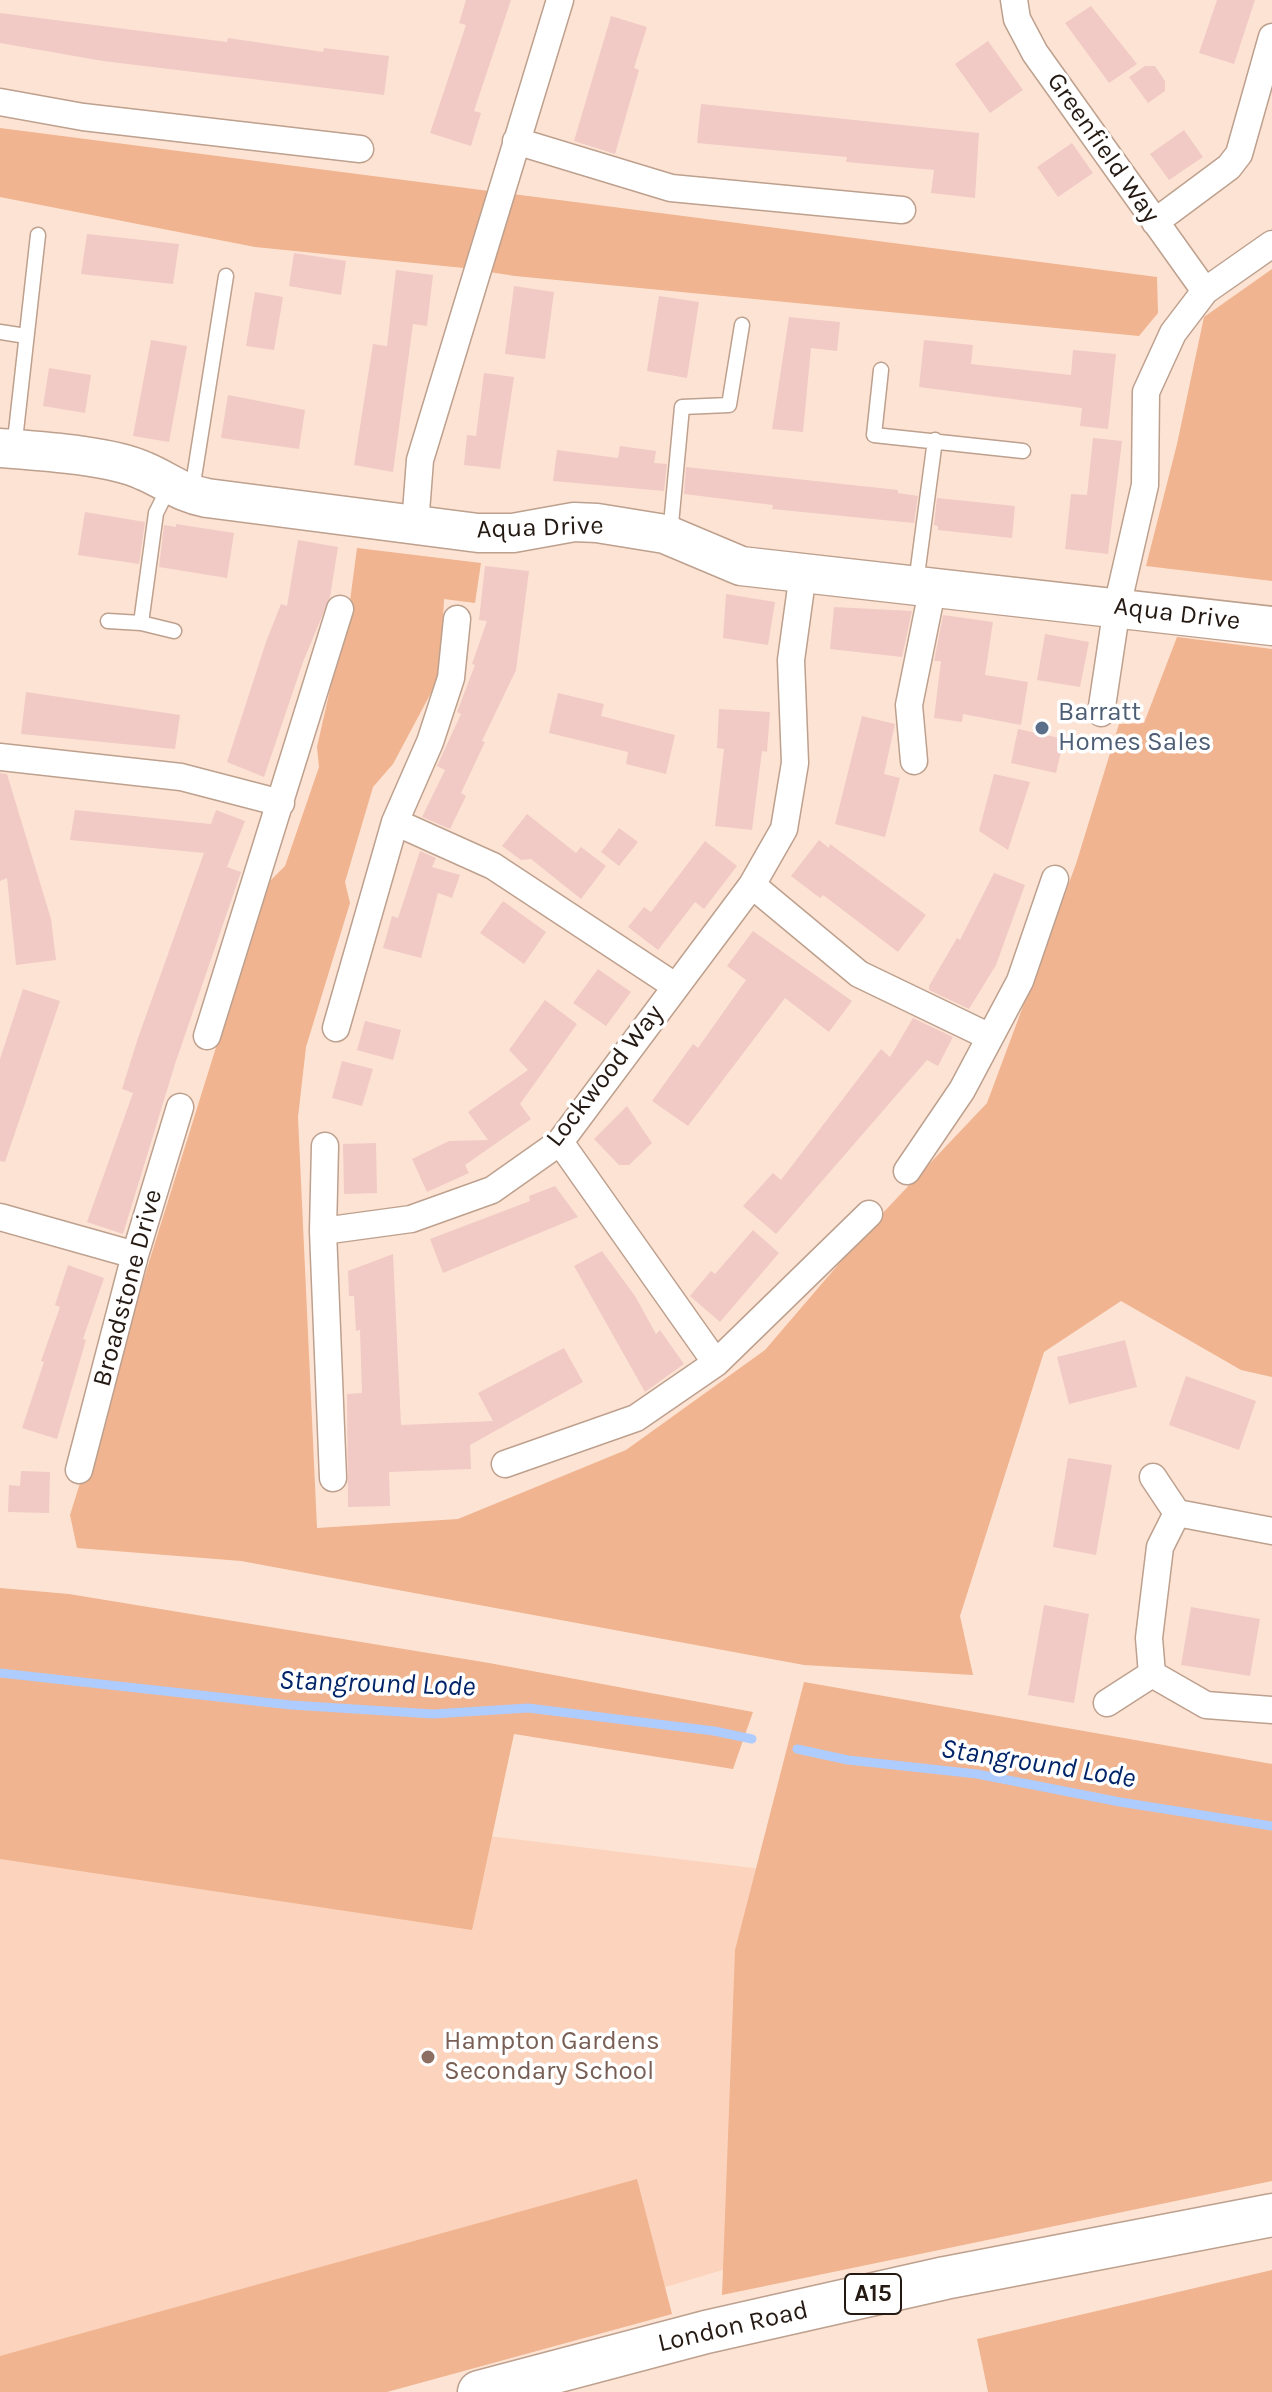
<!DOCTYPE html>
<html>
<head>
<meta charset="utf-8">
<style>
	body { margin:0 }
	canvas { display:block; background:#fde3d3 }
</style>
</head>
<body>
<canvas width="1272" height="2392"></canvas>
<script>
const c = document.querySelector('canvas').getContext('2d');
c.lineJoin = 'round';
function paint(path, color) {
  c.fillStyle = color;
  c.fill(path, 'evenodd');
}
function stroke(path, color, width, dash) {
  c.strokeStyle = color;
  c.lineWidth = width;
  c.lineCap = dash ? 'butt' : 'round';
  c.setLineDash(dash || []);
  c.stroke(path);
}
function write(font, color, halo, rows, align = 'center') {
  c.font = font + ' Karla,sans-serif';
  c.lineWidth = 7;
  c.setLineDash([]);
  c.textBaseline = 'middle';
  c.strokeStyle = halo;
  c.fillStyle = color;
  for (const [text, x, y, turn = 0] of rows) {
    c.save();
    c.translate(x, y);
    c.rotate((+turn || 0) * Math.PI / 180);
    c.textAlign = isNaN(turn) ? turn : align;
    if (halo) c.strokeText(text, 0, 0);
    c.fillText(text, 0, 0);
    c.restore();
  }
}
paint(new Path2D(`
	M0 1777 861 1881 851 2232 311 2392H0Z`), '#fcd4bd');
paint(new Path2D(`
	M0 128 1157 277 1158 313 1139 336 515 276 464 268 255 247 0 197Z
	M1272 269V581L1146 566 1177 444 1204 317Z
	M357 548 481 563 475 603 444 599 440 676 393 764 373 787 345 882 350 903 306 1047 298 1117 317 1528 458 1519 626 1450 765 1350 879 1217 987 1103 1076 864 1119 724 1144 723 1177 637 1272 649V1377L1241 1370 1121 1301 1044 1352 960 1616 973 1675 804 1665 241 1561 77 1548 70 1515 267 884 285 866 319 767 317 747 350 601Z
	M0 1588 69 1594 489 1663 753 1712 733 1769 514 1734 472 1930 0 1859Z
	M804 1682 1272 1764V2181L722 2295 735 1950Z
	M637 2179 672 2314 387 2392H0V2356Z
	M1272 2270V2392H988L977 2339Z`), '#f0b490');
stroke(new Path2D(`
	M0 1673 291 1705 433 1714 528 1708 714 1731 752 1739
	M797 1749 848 1760 977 1774 1120 1802 1272 1826`), '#afccfe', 9);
paint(new Path2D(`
	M466 0H511L474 111 481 113 471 146 430 133 466 25 459 23Z
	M1217 0H1255L1234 64 1199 53Z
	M1091 6 1137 64 1109 83 1065 23Z
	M0 13 227 42 228 38 323 52 324 48 389 56 384 95 103 61 0 43Z
	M611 16 647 27 634 68 639 70 615 154 574 141Z
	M988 41 1023 90 990 113 955 64Z
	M1145 66H1155L1165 81V91L1148 103 1129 77Z
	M701 104 979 133 975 198 931 193 934 170 846 162 847 157 697 143Z
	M1184 130 1203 157 1169 180 1150 154Z
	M1072 143 1093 173 1058 197 1037 167Z
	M87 234 179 244 173 284 81 274Z
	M294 253 346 261 341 295 289 286Z
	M396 270 433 275 427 326 413 324 393 472 354 465 373 344 387 346Z
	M514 286 554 292 545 359 505 354Z
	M255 292 283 297 274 350 246 346Z
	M659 296 699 302 687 378 647 371Z
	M789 317 840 322 837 351 811 348 803 432 772 429Z
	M151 340 187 346 169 442 133 436Z
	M924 340 973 345 971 364 1071 375 1073 350 1116 354 1108 429 1080 426 1082 408 919 387Z
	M49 368 91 375 85 413 43 406Z
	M484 373 514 377 500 469 464 465 467 435 476 436Z
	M228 395 305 410 299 449 221 438Z
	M1093 438 1122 441 1108 554 1065 549 1071 494 1087 495Z
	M620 446 656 451 654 463 667 464 664 491 553 481 557 450 618 458Z
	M686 467 898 490V493L918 496 914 523 772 509 773 505 684 494Z
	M937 498 1015 506 1012 538 938 530V526L934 525Z
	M85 512 145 522 139 564 78 555Z
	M176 524 234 533 227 578 159 567 164 525 176 527Z
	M298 540 338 547 330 597 303 662 264 777 227 762 266 642 281 604 287 606Z
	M485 566 529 571 516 670 482 741 485 742 461 793 466 796 450 829 422 817 445 770 437 766 461 714 457 712 475 665 472 664 487 621 479 620Z
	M726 594 775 602 768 645 723 638Z
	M834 607 912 611 902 657 830 649Z
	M943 615 993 622 985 675 1028 682 1021 725 963 714 962 722 934 718 941 661H934Z
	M1045 634 1089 642 1080 687 1037 680Z
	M26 692 180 715 175 749 21 734Z
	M558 693 604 704 601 716 675 735 666 774 626 764 628 752 549 733Z
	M719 709 770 712 767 752 762 751 752 830 715 826 724 749 717 748Z
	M862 716 895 724 884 774 900 778 885 837 835 824Z
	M1018 729 1064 739 1056 773 1011 763Z
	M0 773 7 774 51 919 56 960 16 965 7 878 0 881Z
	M994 774 1030 782 1008 850 979 831Z
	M75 810 211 824 216 810 245 821 227 867 241 872 175 1064 123 1234 87 1222 133 1093 122 1089 138 1038 204 853 70 840Z
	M527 814 576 853 581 847 606 866 581 899 531 859 521 860 502 846Z
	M619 828 638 842 619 866 601 852Z
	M819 840 829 848 830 844 926 915 898 952 823 895 820 898 791 876Z
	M705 841 737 866 704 909 695 902 658 950 628 927 644 907 651 912Z
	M420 851 436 858 432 867 460 875 452 898 438 893 421 958 383 948 392 916 398 918Z
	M994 873 1025 885 996 965 969 1009 929 990V986L957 938 960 940Z
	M503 901 546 932 524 964 480 933Z
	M753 931 852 1001 829 1032 785 998 688 1126 652 1101 693 1044 698 1048 746 980 727 966Z
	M598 969 631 992 606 1026 573 1003Z
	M23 989 60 1001 5 1162 0 1161V1059Z
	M545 1000 577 1024 520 1104 531 1119 465 1165 469 1173 427 1192 412 1159 449 1141 488 1140 468 1112 528 1070 509 1050Z
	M913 1018 953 1037 938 1066 927 1060 776 1234 743 1206 773 1173 781 1180 881 1049 890 1057Z
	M365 1021 401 1030 393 1060 357 1050Z
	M342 1061 373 1069 362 1106 332 1098Z
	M627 1106 652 1143 629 1165H619L594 1139Z
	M376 1143 377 1193 344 1194 343 1144Z
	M555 1186 578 1217 443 1273 430 1239 530 1201 529 1196Z
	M753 1230 779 1253 720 1322 690 1296 711 1271 715 1274Z
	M602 1251 635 1296 656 1334 660 1330 684 1364 645 1392 574 1266Z
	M393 1254 401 1425 493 1421 478 1393 564 1348 583 1382 470 1445 471 1469 389 1472 390 1506 348 1507 347 1394 362 1393 360 1330 356 1331 354 1296H349L348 1271Z
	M68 1265 104 1278 83 1339 86 1340 57 1439 22 1428 44 1362 41 1361 60 1307 55 1305Z
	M1125 1340 1137 1387 1069 1404 1057 1357Z
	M1186 1376 1256 1401 1239 1450 1169 1425Z
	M1068 1458 1112 1465 1096 1555 1053 1547Z
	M21 1471 50 1472 49 1513 8 1512 9 1485 20 1486Z
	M1044 1605 1089 1614 1074 1703 1028 1695Z
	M1191 1607 1260 1619 1250 1676 1181 1665Z`), '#f1cac6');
const lane = new Path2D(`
	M0 332 26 336
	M881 370 874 435 1023 451
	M14 449 38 235
	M192 490 226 276
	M670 535 682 407 729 405 742 325
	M916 583 935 440
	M108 621 141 623 174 631
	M141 623 156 513 169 487`);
const street = new Path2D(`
	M1014 0 1017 19 1035 53 1205 291
	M0 102 83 117 360 149
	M516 141 671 188 902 210
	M1155 222 1229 167 1239 154 1272 37
	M415 525 420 460 560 0
	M1101 713 1117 607 1145 485 1146 392 1173 333 1205 291 1272 244
	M0 757 181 777 281 803
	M914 761 909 705 933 586
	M395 822 493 866 675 986
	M752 885 859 974 990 1037
	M336 1028 395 822 430 742 451 678 457 619
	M207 1036 340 609
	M560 1142 716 1363
	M325 1146 323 1231 333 1478
	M907 1171 962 1090 1020 981 1055 879
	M0 1217 135 1255
	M323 1231 411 1219 492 1190 560 1142 752 885 784 829 795 763 791 660 803 573
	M505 1464 636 1418 716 1363 869 1214
	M79 1470 135 1255 180 1107
	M1153 1477 1177 1513 1272 1531
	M1152 1674 1149 1638 1160 1547 1177 1513
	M1107 1703 1152 1674 1206 1705 1272 1710`);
const secondary = new Path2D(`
	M0 448C39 451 110 455 144 471 168 481 180 493 207 498L478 533H513L574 522 597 523 665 534 741 566 1272 626`);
const primary = new Path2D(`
	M479 2392 706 2332 945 2278 1272 2215`);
stroke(lane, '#bea08e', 17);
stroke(street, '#bea08e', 29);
stroke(secondary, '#bea08e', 41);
stroke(primary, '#bea08e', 45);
stroke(lane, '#fff', 14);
stroke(street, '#fff', 26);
stroke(secondary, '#fff', 38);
stroke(primary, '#fff', 42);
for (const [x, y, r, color] of [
	[1042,728,8,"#5c6f8a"],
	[428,2057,8,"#8d6e63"]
]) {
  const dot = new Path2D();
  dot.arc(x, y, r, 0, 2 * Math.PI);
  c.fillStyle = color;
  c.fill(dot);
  stroke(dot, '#fff', 3);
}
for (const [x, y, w] of [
	[873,2294,56]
]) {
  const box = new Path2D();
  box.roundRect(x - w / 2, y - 20, w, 40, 6);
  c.fillStyle = '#fff';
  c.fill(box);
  stroke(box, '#251a13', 2);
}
write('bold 24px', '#251a13', null, [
	["A15",873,2294]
]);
write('26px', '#251a13', '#fff', [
	["Greenfield Way",1103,148,55],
	["Aqua Drive",540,528,-2],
	["Aqua Drive",1177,614,7],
	["Lockwood Way",605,1076,-52],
	["Broadstone Drive",128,1288,-75],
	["London Road",733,2327,-13]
]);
write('26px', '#4e5e75', '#fff', [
	["Barratt",1058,713],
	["Homes Sales",1058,743]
], 'left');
write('26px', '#785e54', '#fff', [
	["Hampton Gardens",444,2042],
	["Secondary School",444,2072]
], 'left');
write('italic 28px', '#022468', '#fff', [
	["Stanground Lode",377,1684,2],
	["Stanground Lode",1038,1764,9]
]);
</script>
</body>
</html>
